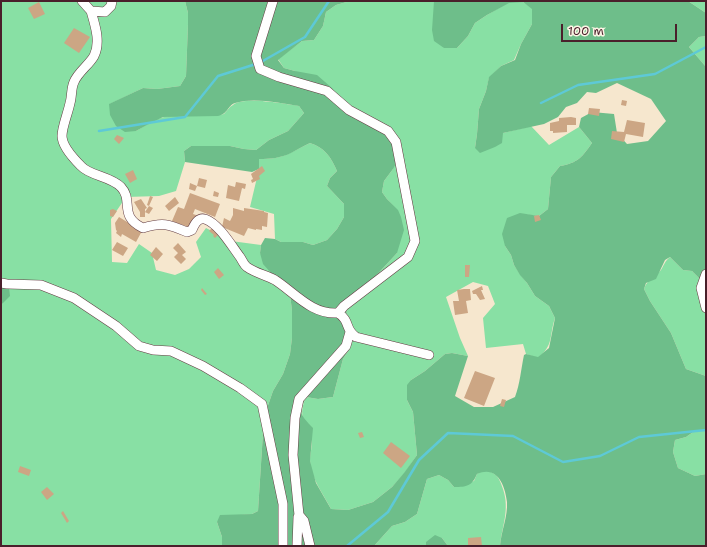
<!DOCTYPE html>
<html>
<head>
<meta charset="utf-8">
<style>
	body { margin:0 }
	#map { position:relative; width:707px; height:547px; overflow:hidden; background:#f6e7ce; font-family:"Shantell Sans",sans-serif }
	canvas { display:block }
	.frame { position:absolute; inset:0; border:2px solid #4a1f2b; pointer-events:none }
	.scale { position:absolute; left:561px; top:24px; width:116px; height:18px; box-sizing:border-box; border:2px solid #4a1f2b; border-top:0; padding-left:5px; font-size:12px; line-height:14px; white-space:nowrap; color:#4a1f2b; -webkit-text-stroke:3px #fcf5e5; paint-order:stroke }
</style>
</head>
<body>
<div id="map">
<canvas width="707" height="547"></canvas>
<div class="frame"></div>
<div class="scale">100 m</div>
</div>
<script>
const c = document.querySelector('canvas').getContext('2d');
c.lineJoin = 'round';
function paint(path, color) {
  c.fillStyle = color;
  c.fill(path, 'evenodd');
}
function stroke(path, color, width, dash) {
  c.strokeStyle = color;
  c.lineWidth = width;
  c.lineCap = dash ? 'butt' : 'round';
  c.setLineDash(dash || []);
  c.stroke(path);
}
paint(new Path2D(`
	M1 1H185L188 13V24L186 76 180 86 157 89 143 88 110 104 136 131C145 126 155 119 164 117 184 113 204 119 224 114 227 111 229 107 233 105 243 96 286 104 299 106L304 113 288 131 269 140 256 150 244 149 230 146H191L184 151 185 162 176 191 159 196 126 197 111 219 112 262 127 263 139 244 152 253 156 270 175 275 189 269 201 257 196 242 206 228 231 241 261 245 260 253 290 294 292 311V338L290 354 283 374 273 391 264 417 258 511 252 514 241 515 217 522 222 537V546H1V304H2L9 288H1Z
	M350 1H434L444 48H457L468 36 475 23 487 15 509 2H523L532 8V24L521 44 514 60 501 66 489 78 486 91 479 109 477 134 475 148 503 133 531 126 549 145 579 127 592 143C582 157 578 163 560 166L551 177 548 209 539 216 520 214 505 246 511 255 514 265 520 274 527 283 535 296 549 306 555 318C549 336 554 345 538 358L526 354 523 344 486 348 483 318 495 304 488 286 473 282 446 297 460 338 468 356 452 353 445 354 425 371 411 380 407 400 413 412 417 455 404 474 392 487 373 502 348 510 331 509C324 495 310 477 310 460 310 453 313 445 311 438 306 420 297 417 306 397L318 399 333 397 343 359 350 348 346 325 347 307 397 253V210L387 199 382 192 384 181 393 169 369 123 355 119 351 112 295 71 284 68 278 59 302 41 314 40 323 26 326 12 336 5Z
	M688 1H706V13Z
	M706 36V67L689 47 699 37Z
	M310 143C325 148 331 157 337 171L330 178 327 186 344 204V217L337 229 327 240 313 245 303 242H281L275 239 274 214 250 207 259 169V159C269 159 281 158 290 153 297 150 303 146 310 143Z
	M670 257 683 270 692 271 706 285V376L686 369 671 333 650 301 644 289C647 280 655 276 661 270 664 265 665 261 670 257Z
	M696 430H706V474L695 476 678 468 673 452 675 440 686 437Z
	M484 470C497 473 499 477 503 489 510 510 502 526 500 546H448L442 538 427 542 426 546H374L392 526 405 522 417 514 427 479 439 475 448 480 454 487 474 481 477 474Z`), '#88e0a4');
paint(new Path2D(`
	M185 1H350L336 5 326 12 323 26 314 40 302 41 278 60 284 68 295 71 317 75 332 88 355 119 390 128 400 155 393 169 384 181 382 192 387 199 398 210 401 217 404 230 397 253 347 307 346 325 350 348 343 359 333 397 318 399 306 397C298 414 301 415 313 428L310 461 316 483 331 509 348 510 373 502 392 487 404 473 417 455 413 412 407 400V385L411 380 425 371 445 354 452 353 468 356 455 396 474 407H493L515 397C520 384 521 369 524 355L526 354 538 357 549 348 555 318 549 306 535 296 527 283 520 275 514 265 511 255 505 246 502 234 507 218 520 213 539 216 548 209 551 177 560 166C578 163 582 157 592 143L579 127 581 118 592 112 614 114 617 133 627 144 648 141 666 121 651 99 617 83 596 93 587 92 577 103 566 107 558 117 544 124 503 133 502 143 495 147 480 153 475 148 477 134 479 109 486 91 489 77 501 66 515 60 521 44 532 24V9L523 2 509 3 487 15 475 23 468 36 457 48H444L434 41 432 30 434 1H688L706 13V36L699 37 689 47 706 67V285L692 271 683 270 670 257 665 260 656 279 646 283 644 289 650 301 671 333 686 369 706 376V430H696L686 437 675 440 673 452 678 468 695 476 706 474V546H500C501 532 508 516 507 502 505 485 497 465 477 474 472 486 467 487 454 487L448 480 439 475 427 479 417 514 405 522 392 526 374 546H222V537L217 522 220 515 252 514 258 511 264 417 273 391 283 374 290 354 292 338V311L290 294 263 264 260 253 261 245 265 238 275 239 281 242H303L313 245 327 240 337 229 344 217V204L327 186 330 178 337 171C331 157 325 148 310 143 303 146 297 150 291 153 281 158 270 159 259 159V169L252 172 185 162 184 151 191 146H230L244 149 256 150 269 140 288 131 304 113 299 106C281 103 253 97 235 103 227 106 229 113 218 116L163 117 147 125 136 131 125 132 116 126 110 115 109 104 143 88 157 89 180 86 186 76 188 24V13Z
	M1 288H9L10 296 2 304H1Z
	M435 535 442 538 448 546H426V542Z`), '#6ebe8a');
stroke(new Path2D(`
	M261 62 305 37 329 1
	M541 103 578 85 655 74 706 47
	M99 131 185 117 218 76 256 64
	M347 546 388 512 419 460 448 433 513 436 563 462 600 456 639 437 706 430`), '#5ec9d6', 2.5);
paint(new Path2D(`
	M39 2 45 14 34 19 28 8Z
	M74 28 90 37 79 53 64 43Z
	M622 100 627 101 626 106 621 105Z
	M589 108 600 109 599 116 588 114Z
	M571 117 576 118V125H567V132L553 133V131H550V123L559 121V118Z
	M627 120 645 123 643 137 626 134 624 142 611 139 612 131 624 132Z
	M117 135 124 138 119 144 114 139Z
	M262 166 265 171 259 176 260 179 252 183 251 180 253 179 251 174Z
	M133 170 137 179 130 183 125 174Z
	M199 178 207 180 205 188 197 186Z
	M236 182 246 184 245 189 242 188 239 201 226 198 228 185 235 187Z
	M190 183 197 186 195 191 189 189Z
	M214 191 219 193 218 197 213 196Z
	M190 193 220 204 215 217 195 209 193 214 196 215 191 228 172 221 178 207 184 209Z
	M150 196 153 197 149 206 147 205Z
	M175 197 179 203 169 211 165 206Z
	M141 199 147 208 145 209V217H140V212L134 202Z
	M149 206 153 208 149 214 145 212Z
	M233 208 244 211V208L264 211V212L268 213 267 227 262 226V230L256 229V230L248 228 244 236 222 227 224 218 230 221 233 215Z
	M113 209 117 211 113 217 110 216V210Z
	M539 215 541 220 535 222 534 216Z
	M119 217 142 231 136 242 122 234 121 237 116 233 117 231 116 230 115 223Z
	M213 227 218 231 216 233 218 235 215 238 213 236 214 235 209 231Z
	M117 242 128 248 123 256 112 250Z
	M178 243 186 252 182 255 186 259 181 264 174 257 178 253 173 248Z
	M156 247 163 254 157 261 150 255Z
	M465 265H470L469 277H465Z
	M218 268 224 275 219 279 214 272Z
	M482 286 483 290H481L485 299 480 300 476 294H473L472 291Z
	M202 288 207 294 205 295 201 290Z
	M464 289H470L471 300 466 301 468 313 455 315 453 301H459L457 290Z
	M475 371 495 378 484 406 464 398Z
	M502 399 506 400 504 407 500 406Z
	M362 432 364 437 360 438 358 433Z
	M391 442 410 456 401 468 383 453Z
	M20 466 31 470 29 476 18 472Z
	M47 487 54 494 47 500 41 492Z
	M63 511 69 521 67 523 61 513Z
	M481 537 482 546H468V538Z`), '#cca684');
const minor = new Path2D(`
	M82 1 91 11
	M273 1 256 56 260 69 279 77 327 91 349 110 388 131 396 142 415 241 408 257 344 306 338 313
	M91 11C95 25 101 42 94 56 89 65 78 72 74 82 71 88 72 97 70 103 68 113 62 127 62 136 62 146 74 159 81 166 90 176 110 176 121 187 134 201 118 216 143 228 163 222 168 224 187 232L192 230C194 225 198 217 205 219 219 224 231 245 240 257 242 260 244 265 247 267 255 273 266 275 275 280 295 293 312 315 338 313
	M91 11 105 12 111 6 112 1
	M706 274 701 288 706 308
	M1 283 7 284 41 285 74 298 116 326 139 346 153 350 171 351 203 366 240 388 262 404 283 504V546
	M338 313C351 321 344 329 356 337L429 355
	M299 515 293 455 295 418 299 399 346 346 350 332
	M297 546 298 517 299 515 304 521 310 546`);
stroke(minor, '#643d43', 10);
stroke(minor, '#fff', 9);
</script>
</body>
</html>
